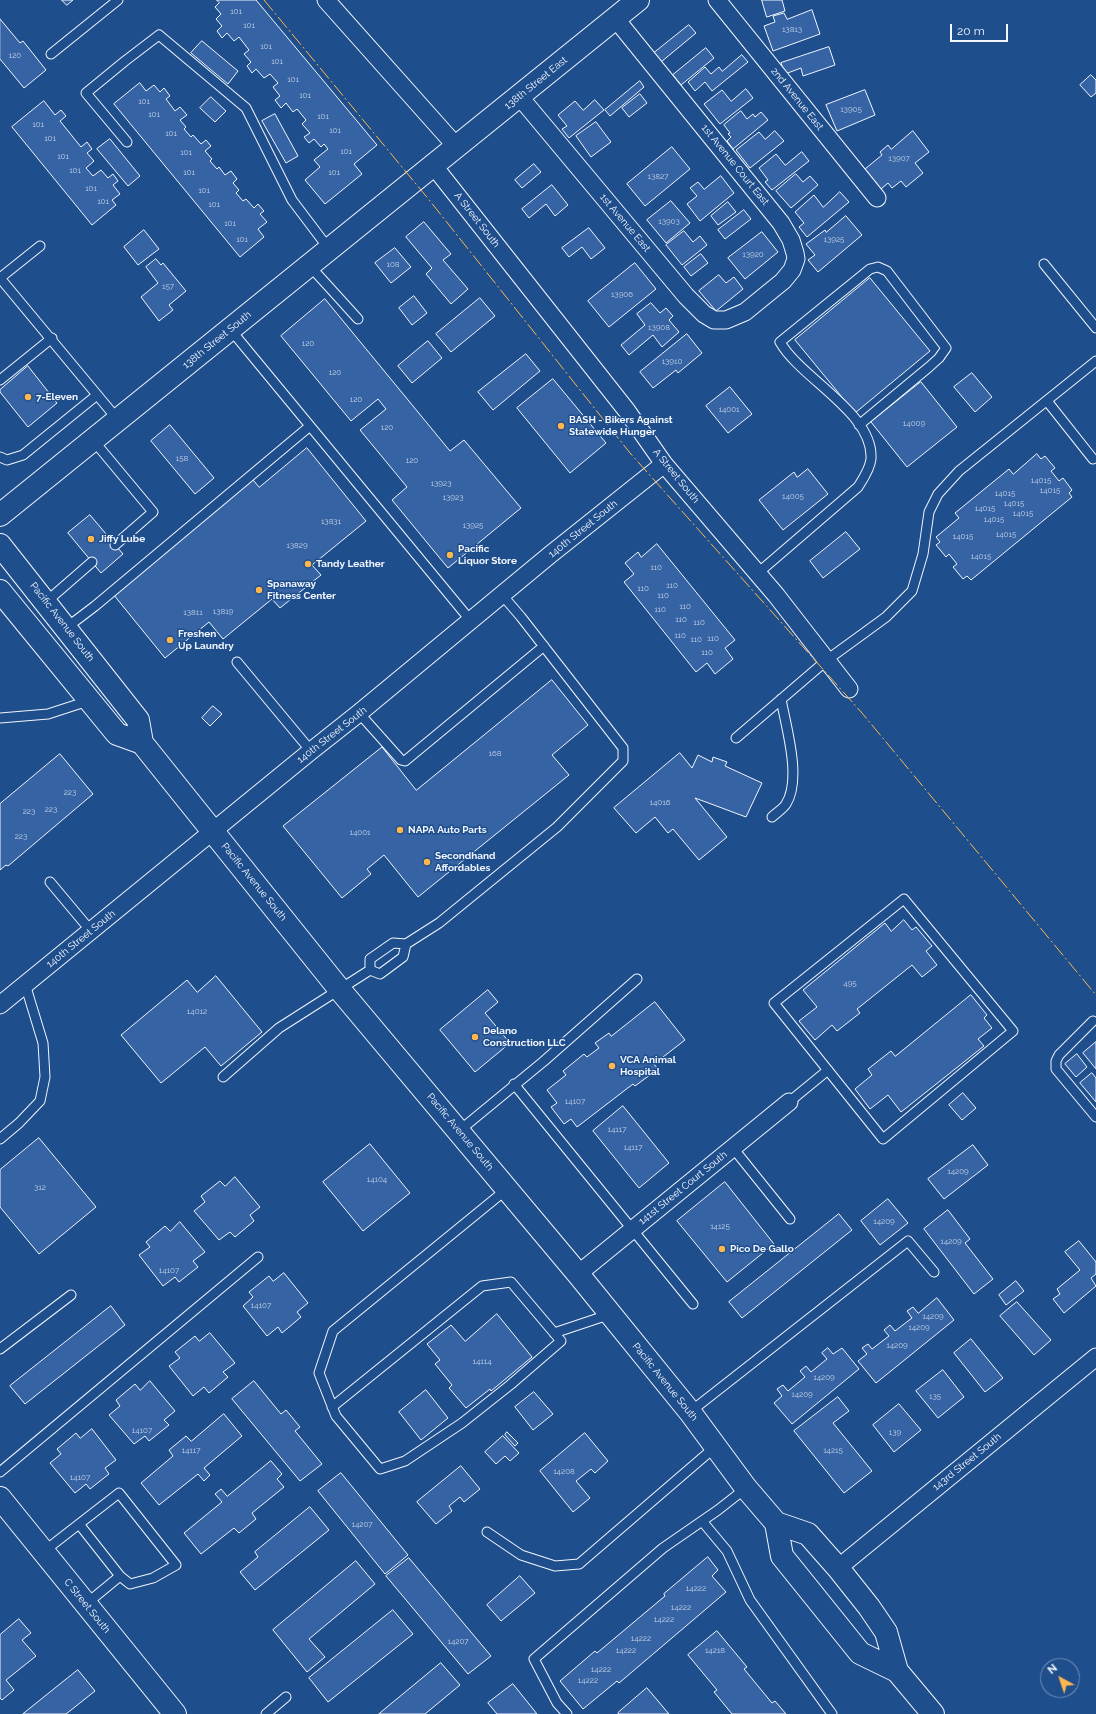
<!DOCTYPE html>
<html>
<head>
<meta charset="utf-8">
<style>
	body { margin:0 }
	#map { position:relative; width:1096px; height:1714px; overflow:hidden; background:#1f4e8c; font-family:Raleway,sans-serif }
	canvas { display:block }
	.north { position:absolute; left:1040px; top:1658px; width:40px; height:40px; box-sizing:border-box; background:#1f4e8c; border:1px solid #7391ba; border-radius:50%; rotate:320deg; font-size:11px; font-weight:700; line-height:16px; text-align:center; color:#f2f6ff }
	.north::after { content:''; display:block; margin:auto; width:14px; height:18px; background:#ffb74d; clip-path:polygon(50% 0,100% 100%,50% 72%,0 100%) }
	.scale { position:absolute; left:950px; top:24px; width:58px; height:18px; box-sizing:border-box; border:2px solid #f2f6ff; border-top:0; padding-left:5px; font-size:12px; line-height:14px; white-space:nowrap; color:#f2f6ff; -webkit-text-stroke:3px #1f4e8c; paint-order:stroke }
</style>
</head>
<body>
<div id="map">
<canvas width="1096" height="1714"></canvas>
<div class="north">N</div>
<div class="scale">20 m</div>
</div>
<script>
const c = document.querySelector('canvas').getContext('2d');
c.lineJoin = 'round';
function paint(path, color) {
  c.fillStyle = color;
  c.fill(path, 'evenodd');
}
function stroke(path, color, width, dash) {
  c.strokeStyle = color;
  c.lineWidth = width;
  c.lineCap = dash ? 'butt' : 'round';
  c.setLineDash(dash || []);
  c.stroke(path);
}
function write(font, color, halo, rows, align = 'center') {
  c.font = font + ' Raleway,sans-serif';
  c.lineWidth = 3;
  c.setLineDash([]);
  c.textBaseline = 'middle';
  c.strokeStyle = halo;
  c.fillStyle = color;
  for (const [text, x, y, turn = 0] of rows) {
    c.save();
    c.translate(x, y);
    c.rotate((+turn || 0) * Math.PI / 180);
    c.textAlign = isNaN(turn) ? turn : align;
    if (halo) c.strokeText(text, 0, 0);
    c.fillText(text, 0, 0);
    c.restore();
  }
}
const building = new Path2D(`
	M62 0H73L67 5Z
	M217 0H256L377 145 354 164 362 174 325 204 305 180 320 167 314 160 328 149 324 144 321 147 314 139 309 143 304 137 310 133 302 124 306 120 297 109 293 112 286 103 281 108 275 100 280 96 273 87 278 83 270 74 264 78 256 69 252 73 247 66 251 62 244 54 249 50 239 37 234 41 227 33 222 38 217 31 222 26 216 19 221 14 215 7 219 3Z
	M762 0H782L785 11 767 17Z
	M812 10 820 34 773 51 764 26 775 22 773 16 784 13 787 19Z
	M0 19 20 43 23 41 46 70 24 88 0 59Z
	M689 25 696 33 661 62 654 53Z
	M202 41 238 71 228 84 191 53Z
	M829 47 835 65 803 76 801 68 785 74 781 63Z
	M706 48 714 58 681 85 673 75Z
	M742 55 748 62 712 91 705 82 695 91 688 82 705 67 711 74 719 67 722 71Z
	M1091 75 1096 80V93L1091 97 1080 85Z
	M640 81 644 87 610 116 605 110Z
	M140 83 146 91 154 85 160 92 164 88 170 96 166 99 175 111 180 107 187 115 180 120 186 127 184 129 191 137 193 135 201 144 206 140 211 146 205 151 212 159 210 161 217 169 219 167 225 175 231 171 237 179 233 183 239 190 236 193 243 201 246 199 254 208 258 204 264 211 260 214 267 222 258 229 264 237 240 257 114 104Z
	M746 89 753 98 720 124 704 104 722 90 731 101Z
	M865 90 875 115 837 131 826 105Z
	M640 94 647 103 629 117 622 108Z
	M211 97 226 111 215 122 200 108Z
	M595 100 604 110 569 138 562 129 567 126 558 115 575 101 583 110Z
	M44 101 55 115 61 110 66 116 60 121 81 147 87 142 92 149 87 153 94 161 86 168 93 176 101 170 108 178 113 174 118 181 113 185 120 194 112 200 116 205 92 225 12 127Z
	M741 111 747 119 753 114 755 117 761 112 768 120 733 149 727 141 731 137 728 134 730 133 724 125Z
	M275 114 298 156 286 163 262 121Z
	M596 122 611 142 591 157 576 136Z
	M775 131 784 141 750 168 736 150 759 132 765 139Z
	M913 131 929 152 915 163 923 173 906 187 901 181 892 188 888 183 881 189 865 169 882 155 880 152 888 145 891 149Z
	M110 139 140 176 128 186 97 149Z
	M672 147 690 169 645 206 627 184Z
	M802 152 809 161 772 190 765 182 768 180 759 168 776 154 785 165Z
	M534 164 541 172 522 188 515 180Z
	M796 174 803 182 810 176 818 185 791 208 776 191Z
	M721 176 734 193 700 221 687 204 697 196 690 188 698 182 704 189Z
	M552 185 568 205 555 216 546 204 529 218 522 209Z
	M840 192 849 202 807 237 799 227 804 223 795 212 814 195 823 207Z
	M671 201 690 223 666 243 647 220Z
	M728 202 736 212 718 225 711 216Z
	M744 210 751 219 725 239 718 230Z
	M846 216 862 235 818 272 808 260 815 255 806 244 825 230 826 232Z
	M424 222 451 254 443 260 468 289 451 304 426 274 432 268 406 237Z
	M589 228 605 248 591 259 582 247 569 257 562 248Z
	M144 230 159 249 138 265 124 247Z
	M684 231 693 242 700 236 707 245 682 265 666 245Z
	M762 232 778 252 745 279 728 258Z
	M395 248 411 267 391 283 375 263Z
	M701 254 708 263 691 276 684 267Z
	M156 259 161 265 163 263 186 291 169 305 173 310 159 321 141 297 158 283 146 267Z
	M635 263 656 289 609 327 588 301Z
	M719 275 726 283 734 277 743 289 716 311 699 291Z
	M870 278 930 351 855 413 795 340Z
	M414 296 427 313 412 325 399 308Z
	M480 298 495 316 451 352 436 334Z
	M325 299 450 451 464 440 521 508 448 568 392 500 407 487 360 430 386 409 378 399 351 421 281 336Z
	M651 303 660 313 666 308 673 316 669 320 679 332 662 347 653 335 629 355 621 345 645 325 637 314Z
	M687 334 702 353 678 373 676 370 653 388 640 372Z
	M428 341 442 358 412 383 398 366Z
	M526 354 540 371 493 410 478 392Z
	M28 366 57 403 28 427 0 392V390Z
	M972 373 992 397 975 412 954 387Z
	M553 379 606 443 570 473 517 408Z
	M921 382 957 427 907 467 871 422Z
	M730 387 752 414 728 433 706 406Z
	M170 425 214 478 195 494 151 441Z
	M307 448 366 521 312 565 321 575 280 608 272 599 223 639 209 622 165 658 113 594 253 480 259 487Z
	M1037 454 1041 459 1045 456 1055 468 1051 471 1059 481 1063 478 1072 490 1069 493 1072 497 971 580 967 576 963 579 953 567 957 564 949 554 946 557 936 545 940 542 936 537 959 518 955 513 1009 469 1013 474Z
	M808 469 828 494 783 530 759 500 794 472 797 477Z
	M90 515 123 554 101 573 68 533Z
	M846 532 860 549 823 578 810 561Z
	M657 544 735 640 725 648 733 659 715 674 707 663 696 672 624 582 634 574 625 563 638 552 641 557Z
	M552 680 588 725 552 755 569 775 418 897 384 855 367 869 371 874 342 898 283 826 382 747 416 790Z
	M213 706 222 714 210 726 202 718Z
	M680 753 692 768 698 755 712 762 713 757 727 762 725 766 762 783 746 817 695 798 727 837 699 860 673 829 668 833 655 817 636 833 614 808Z
	M60 754 93 794 8 866 6 865 0 870V804Z
	M904 920 912 930 916 927 932 946 926 951 937 965 922 977 912 965 857 1009 860 1013 837 1031 832 1025 815 1040 799 1021 817 1007 803 990 885 923 891 931Z
	M216 976 262 1032 221 1066 205 1047 161 1083 121 1035 187 980 197 992Z
	M488 990 498 1002 485 1013 510 1043 475 1072 440 1030Z
	M971 995 987 1015 984 1018 992 1028 978 1039 984 1046 901 1112 888 1095 870 1109 855 1089 872 1075 868 1069 891 1051 895 1056Z
	M655 1002 685 1040 654 1064 658 1069 635 1086 633 1084 577 1127 571 1119 564 1124 551 1107 557 1103 547 1090 566 1075 563 1071 584 1054 587 1057 599 1048 595 1043 609 1033 611 1036Z
	M1096 1042V1069L1083 1053Z
	M1077 1054 1087 1067 1076 1077 1065 1064Z
	M1092 1073 1096 1078V1102L1080 1083Z
	M963 1093 976 1108 962 1120 949 1105Z
	M623 1106 669 1163 639 1188 593 1131Z
	M39 1138 96 1207 39 1254 0 1207V1170Z
	M370 1144 410 1193 363 1231 323 1182Z
	M973 1145 988 1165 944 1199 928 1179Z
	M235 1177 260 1207 250 1215 254 1221 235 1237 230 1232 219 1240 194 1211 205 1202 201 1196 220 1181 225 1186Z
	M725 1182 774 1244 727 1282 677 1221Z
	M888 1199 908 1223 880 1245 861 1221Z
	M948 1210 970 1239 965 1243 993 1279 974 1294 924 1229Z
	M839 1214 852 1230 742 1318 729 1302Z
	M180 1222 205 1252 193 1261 198 1267 179 1282 175 1277 163 1286 139 1255 150 1247 146 1242 165 1226 170 1231Z
	M1079 1241 1096 1262V1274L1091 1278 1096 1286 1064 1313 1053 1299 1060 1294 1057 1289 1080 1270 1065 1252Z
	M284 1273 308 1303 297 1312 301 1317 282 1333 278 1327 267 1336 243 1306 253 1297 249 1292 269 1276 273 1281Z
	M1016 1281 1024 1291 1006 1305 999 1295Z
	M937 1298 954 1320 876 1383 858 1361 867 1354 862 1348 868 1344 872 1349 889 1336 884 1330 890 1325 895 1331 912 1318 907 1311 913 1307 918 1313Z
	M1017 1302 1051 1340 1034 1355 1000 1316Z
	M111 1306 125 1325 25 1404 10 1386Z
	M497 1314 532 1357 491 1391 490 1389 466 1408 449 1388 452 1385 435 1364 440 1360 427 1344 451 1325 465 1341Z
	M210 1333 235 1363 223 1372 228 1377 209 1393 204 1387 193 1396 169 1366 180 1358 175 1352 195 1336 199 1341Z
	M971 1339 1003 1378 985 1392 954 1353Z
	M828 1348 833 1354 842 1348 859 1369 792 1424 774 1403 782 1396 777 1389 783 1385 788 1391 805 1377 800 1371 806 1366 811 1372 827 1359 822 1353Z
	M943 1370 964 1397 938 1418 916 1391Z
	M150 1381 175 1411 164 1420 169 1425 149 1441 145 1436 134 1444 109 1415 120 1406 116 1400 135 1384 140 1390Z
	M254 1381 281 1414 286 1410 300 1427 295 1431 322 1464 300 1481 232 1399Z
	M426 1390 448 1418 421 1440 399 1412Z
	M534 1392 553 1414 533 1430 515 1407Z
	M838 1397 849 1411 833 1423 872 1471 844 1493 794 1431Z
	M899 1404 921 1430 894 1452 873 1425Z
	M224 1414 242 1436 204 1468 210 1475 204 1481 198 1474 159 1505 141 1483 173 1456 169 1450 186 1436 191 1441Z
	M92 1429 116 1460 105 1468 109 1474 90 1489 86 1484 75 1493 50 1463 61 1454 57 1449 76 1433 80 1438Z
	M507 1432 518 1443 515 1446 505 1435Z
	M585 1433 608 1461 595 1473 591 1469 576 1481 590 1498 573 1512 540 1471Z
	M503 1436 519 1453 510 1461 505 1456 496 1464 485 1452Z
	M271 1461 282 1474 277 1479 284 1487 252 1513 256 1519 239 1533 234 1528 201 1554 184 1533 222 1502 215 1494 221 1489 227 1496Z
	M461 1466 480 1489 464 1502 460 1497 449 1506 452 1511 436 1524 417 1502Z
	M341 1473 408 1555 385 1574 318 1491Z
	M310 1507 329 1530 255 1590 240 1572 258 1557 255 1552Z
	M708 1557 718 1570 712 1576 726 1592 619 1683 617 1681 583 1709 560 1681 595 1651 597 1653 665 1596 664 1594Z
	M409 1558 491 1656 468 1674 386 1576Z
	M356 1561 375 1584 309 1639 325 1657 307 1672 273 1630Z
	M520 1576 535 1593 501 1621 487 1605Z
	M393 1610 413 1634 328 1702 309 1678Z
	M19 1619 31 1633 22 1640 36 1656 6 1680 14 1690 2 1700 0 1698V1635Z
	M717 1631 747 1667 744 1669 772 1703 775 1701 786 1714H732L714 1692 717 1690 688 1655Z
	M441 1663 460 1685 425 1714H379Z
	M78 1670 95 1691 66 1714H23Z
	M513 1684 537 1714H497L488 1703Z
	M647 1688 669 1714H619L618 1713Z`);
paint(building, '#3563a3');
stroke(building, '#f2f6ff', 1);
const service = new Path2D(`
	M51 54 118 0
	M127 142 86 93 125 61 159 35 246 108 292 200 329 249
	M1044 264 1096 328
	M309 265 358 319
	M0 278 118 420
	M0 278 40 246
	M230 329 471 621
	M0 380 52 338
	M1047 401 1093 459
	M93 440 153 512 115 545
	M0 457 7 460 23 455 97 395
	M758 573 858 487C863 479 870 469 871 459 874 413 801 379 780 342L870 269 878 267 887 271 946 348 939 358 929 367 859 425
	M46 602 92 562
	M66 628 95 606 310 426
	M237 662 311 751
	M359 713 401 760 405 761 544 646
	M0 718 48 714 88 701
	M736 738 827 660 886 617 912 591 923 554 929 512 938 494 959 471 1096 361
	M772 817C776 813 783 809 786 804 802 779 786 727 781 699
	M50 882 91 931
	M904 899 1013 1031 883 1139 774 1003Z
	M393 943 406 944 403 957 380 974 370 970V959Z
	M406 944 439 923 557 827 623 761V748L521 617 503 596
	M1093 1021 1059 1055 1056 1061V1069L1096 1117
	M223 1077 279 1028 370 970
	M514 1084 693 1304
	M789 1102 828 1070
	M459 1131 544 1061 637 979
	M0 1139 19 1123 40 1101 45 1077 43 1043 25 984
	M733 1148 790 1219
	M554 1333 611 1314
	M0 1349 71 1295
	M332 1407 482 1286 511 1282 561 1341 510 1385 462 1423 405 1461 380 1469 336 1416 319 1373 333 1331 507 1189
	M690 1412 908 1241 934 1272
	M0 1472 258 1257
	M702 1521 727 1551 750 1600 832 1714
	M487 1532 521 1555 555 1566 579 1564 715 1447
	M43 1552 119 1493 176 1565 153 1578 130 1584 120 1576 79 1524
	M86 1604 120 1576
	M266 1714 286 1697
	M567 1714 557 1703 534 1659 663 1548 718 1510 746 1488`);
const minor = new Path2D(`
	M326 0 456 146
	M717 0 877 198
	M519 96 686 296 704 314 714 320H726L745 312 783 281 792 270 796 259 795 253 791 240 781 223 615 18
	M433 165 627 411 664 464 776 595 849 689
	M0 1005 311 751 359 713 551 554 664 464
	M578 1274 789 1102
	M838 1568 1096 1357`);
const tertiary = new Path2D(`
	M0 515 638 0
	M0 1498 175 1714`);
const primary = new Path2D(`
	M0 545 138 720 142 743 340 990 578 1274 690 1412 746 1488 776 1523 782 1556 811 1592 860 1653 897 1671
	M0 591 117 734 142 743
	M776 1523 808 1534 838 1568 869 1607 886 1632 897 1671 933 1714`);
stroke(service, '#f2f6ff', 11);
stroke(minor, '#f2f6ff', 19);
stroke(tertiary, '#f2f6ff', 24);
stroke(primary, '#f2f6ff', 24);
stroke(service, '#1f4e8c', 9);
stroke(minor, '#1f4e8c', 17);
stroke(tertiary, '#1f4e8c', 22);
stroke(primary, '#1f4e8c', 22);
stroke(new Path2D(`
	M264 0 430 201 630 453 862 713 1096 995`), '#ffb74d', 1, [14, 3, 2, 3]);
for (const [x, y, r, color] of [
	[28,397,4,"#ffb74d"],
	[561,426,4,"#ffb74d"],
	[91,539,4,"#ffb74d"],
	[450,555,4,"#ffb74d"],
	[308,564,4,"#ffb74d"],
	[259,590,4,"#ffb74d"],
	[170,640,4,"#ffb74d"],
	[400,830,4,"#ffb74d"],
	[427,862,4,"#ffb74d"],
	[475,1037,4,"#ffb74d"],
	[612,1066,4,"#ffb74d"],
	[722,1249,4,"#ffb74d"]
]) {
  const dot = new Path2D();
  dot.arc(x, y, r, 0, 2 * Math.PI);
  c.fillStyle = color;
  c.fill(dot);
  stroke(dot, '#1f4e8c', 1.5);
}
write('8px', '#c3d1e8', null, [
	["101",236,12],
	["101",249,26],
	["13813",792,30],
	["101",266,47],
	["120",15,56],
	["101",277,62],
	["101",293,80],
	["101",305,96],
	["101",144,102],
	["13905",851,110],
	["101",154,115],
	["101",323,117],
	["101",38,125],
	["101",335,131],
	["101",171,134],
	["101",50,139],
	["101",346,152],
	["101",186,153],
	["101",63,157],
	["13907",899,159],
	["101",75,171],
	["101",189,173],
	["101",334,173],
	["13827",658,177],
	["101",91,189],
	["101",204,191],
	["101",103,202],
	["101",214,205],
	["13903",669,222],
	["101",230,224],
	["101",242,240],
	["13925",834,240],
	["13920",753,255],
	["108",393,265],
	["157",168,287],
	["13906",622,295],
	["13908",659,328],
	["120",308,344],
	["13910",672,362],
	["120",335,373],
	["120",356,400],
	["14001",729,410],
	["14009",914,424],
	["120",387,428],
	["158",182,459],
	["120",412,461],
	["14015",1041,481],
	["13923",441,484],
	["14015",1050,491],
	["14015",1005,494],
	["14005",793,497],
	["13923",453,498],
	["14015",1014,504],
	["14015",985,509],
	["14015",1023,514],
	["14015",994,520],
	["13831",331,522],
	["13925",473,526],
	["14015",1006,535],
	["14015",963,537],
	["13829",297,546],
	["14015",981,557],
	["110",656,568],
	["110",672,586],
	["110",643,589],
	["110",663,596],
	["110",685,607],
	["110",660,610],
	["13819",223,612],
	["13811",193,613],
	["110",681,620],
	["110",699,623],
	["110",680,636],
	["110",713,639],
	["110",696,640],
	["110",707,653],
	["168",495,754],
	["223",70,793],
	["14016",660,803],
	["223",51,810],
	["223",29,812],
	["14001",360,833],
	["223",21,837],
	["495",850,984],
	["14012",197,1012],
	["14107",575,1102],
	["14117",617,1130],
	["14117",633,1148],
	["14209",958,1172],
	["14104",377,1180],
	["312",40,1188],
	["14209",884,1222],
	["14125",720,1227],
	["14209",951,1242],
	["14107",169,1271],
	["14107",261,1306],
	["14209",933,1317],
	["14209",919,1328],
	["14209",897,1346],
	["14114",482,1362],
	["14209",824,1378],
	["14209",802,1395],
	["135",935,1397],
	["14107",142,1431],
	["139",895,1433],
	["14117",191,1451],
	["14215",833,1451],
	["14208",564,1472],
	["14107",80,1478],
	["14207",362,1525],
	["14222",696,1589],
	["14222",681,1608],
	["14222",664,1620],
	["14222",641,1639],
	["14207",458,1642],
	["14222",626,1651],
	["14218",715,1651],
	["14222",601,1670],
	["14222",588,1681]
]);
write('10px', '#f2f6ff', '#1f4e8c', [
	["138th Street East",536,83,-39],
	["2nd Avenue East",797,99,51],
	["1st Avenue Court East",735,165,51],
	["A Street South",477,220,52],
	["1st Avenue East",625,223,50],
	["138th Street South",217,340,-39],
	["A Street South",676,476,51],
	["140th Street South",583,529,-39],
	["Pacific Avenue South",62,622,52],
	["140th Street South",332,735,-38],
	["Pacific Avenue South",254,882,51],
	["140th Street South",81,939,-39],
	["Pacific Avenue South",460,1132,50],
	["141st Street Court South",683,1188,-39],
	["Pacific Avenue South",665,1382,51],
	["143rd Street South",967,1462,-39],
	["C Street South",87,1606,51]
]);
write('bold 10px', '#f2f6ff', '#1f4e8c', [
	["7-Eleven",36,397],
	["BASH - Bikers Against",569,420],
	["Statewide Hunger",569,432],
	["Jiffy Lube",99,539],
	["Pacific",458,549],
	["Liquor Store",458,561],
	["Tandy Leather",316,564],
	["Spanaway",267,584],
	["Fitness Center",267,596],
	["Freshen",178,634],
	["Up Laundry",178,646],
	["NAPA Auto Parts",408,830],
	["Secondhand",435,856],
	["Affordables",435,868],
	["Delano",483,1031],
	["Construction LLC",483,1043],
	["VCA Animal",620,1060],
	["Hospital",620,1072],
	["Pico De Gallo",730,1249]
], 'left');
</script>
</body>
</html>
